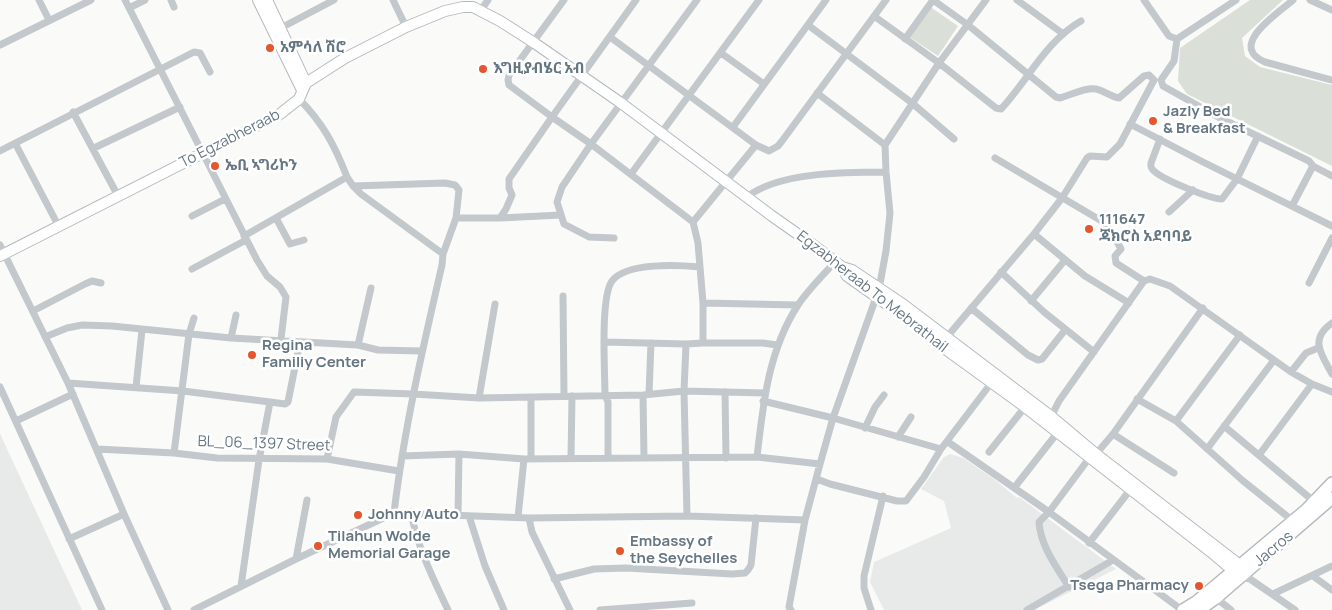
<!DOCTYPE html>
<html>
<head>
<meta charset="utf-8">
<style>
	body { margin:0 }
	canvas { display:block; background:#fafaf8 }
</style>
</head>
<body>
<canvas width="1332" height="610"></canvas>
<script>
const c = document.querySelector('canvas').getContext('2d');
c.lineJoin = 'round';
function paint(path, color) {
  c.fillStyle = color;
  c.fill(path, 'evenodd');
}
function stroke(path, color, width, dash) {
  c.strokeStyle = color;
  c.lineWidth = width;
  c.lineCap = dash ? 'butt' : 'round';
  c.setLineDash(dash || []);
  c.stroke(path);
}
function write(font, color, halo, rows, align = 'center') {
  c.font = font + ' Manrope,"Noto Sans Ethiopic",sans-serif';
  c.lineWidth = 5;
  c.setLineDash([]);
  c.textBaseline = 'middle';
  c.strokeStyle = halo;
  c.fillStyle = color;
  for (const [text, x, y, turn = 0] of rows) {
    c.save();
    c.translate(x, y);
    c.rotate((+turn || 0) * Math.PI / 180);
    c.textAlign = isNaN(turn) ? turn : align;
    if (halo) c.strokeText(text, 0, 0);
    c.fillText(text, 0, 0);
    c.restore();
  }
}
paint(new Path2D(`
	M0 433 1 436 82 610H0Z
	M950 454 963 458 994 479 1017 498 1019 497 1116 569 1034 610H884L870 582 874 562 951 528 944 501 921 489 944 457Z`), '#e8e9e9');
paint(new Path2D(`
	M1250 0H1283L1242 38 1245 56 1260 67 1332 85V166L1187 94 1178 81 1180 48Z
	M929 6 958 26 938 56 908 36Z`), '#dadfd7');
const secondary = new Path2D(`
	M258 0 302 90
	M267 0 306 83
	M0 256 280 114 299 99 306 83 345 58 406 27 445 11 463 7H473L500 21 533 42 621 103 772 216 816 247 842 267 847 276 912 322 941 346 1025 407 1211 552 1238 575
	M842 267 852 270 904 305 1052 417 1096 454 1245 569`);
const primary = new Path2D(`
	M1183 610 1196 602 1306 510 1332 483
	M1199 610 1216 598 1332 498`);
stroke(secondary, '#b3babf', 12);
stroke(primary, '#b5babe', 14);
stroke(new Path2D(`
	M39 0 49 20
	M125 0 257 260 267 276 280 287 286 297 281 339
	M171 0 174 7
	M393 0 406 27
	M636 0 552 117 591 144 697 0
	M933 0 968 25 1056 97 1060 98C1071 95 1086 87 1096 89 1105 91 1111 97 1119 98L1144 76 1149 75 1154 80 1120 144 1107 157 1090 156 1087 158 1062 198 1034 234 946 338
	M1017 0 1062 33
	M1144 0 1169 36 1177 39
	M1293 0C1277 14 1227 46 1265 62L1332 80
	M1310 0 1332 10
	M129 8 145 0
	M481 10 488 0
	M874 16 939 63 996 108 1001 109C1028 80 1046 41 1081 21
	M808 25 912 103 954 139
	M277 30 334 0
	M610 37 756 145 769 151 778 146 782 141 886 0
	M905 39 933 0
	M1177 39 1174 61 1161 80 1163 86 1220 118 1309 161 1313 166 1332 176
	M1177 39 1236 0
	M0 45 91 0
	M721 53 764 84
	M817 93 885 145
	M73 112 118 196
	M1130 124 1203 162 1332 226
	M733 127 826 0
	M1160 139 1151 163C1151 167 1150 167 1153 170 1161 179 1210 199 1222 199L1237 179 1258 136
	M15 143 59 227
	M94 148 180 107
	M0 151 194 52 200 53 210 72
	M995 158 1100 220 1111 231 1121 249 1115 256 1116 263 1144 281
	M631 174 759 0
	M347 177 353 186 361 194 443 254 442 265C423 347 404 429 394 513
	M353 186 445 183 455 185 459 190 456 218 443 254
	M747 197C778 172 847 172 886 172
	M1292 206 1313 166
	M1169 212 1193 190
	M192 216 225 199
	M276 218 290 244 304 240
	M456 218H500L506 209 512 195 509 188V179L552 117 509 85 508 80 509 75 564 0
	M500 218 561 215
	M693 222 756 145
	M1034 234 1085 276 1129 303
	M244 236 347 177C335 146 323 123 299 99
	M614 238 589 237 564 224 557 202 562 187 591 144 693 222 698 243 703 303V343
	M0 245 68 383 124 514 168 610
	M192 269 246 240
	M1001 272 1044 312 1094 352
	M1309 283 1332 238
	M563 296 564 396
	M1031 301 1065 260
	M703 303 798 305
	M971 308 1028 355 1038 360 1042 359 1065 330
	M33 311 85 284 92 281 101 283
	M1332 323C1309 339 1321 354 1332 374
	M45 337 67 328 82 325 112 326 231 338 358 345 378 350 422 351
	M231 338 236 315
	M605 342 686 344 703 343H763L777 345
	M686 344 684 391 687 516
	M358 345 371 288
	M1291 372 1306 353 1318 348
	M68 383 183 391 270 402 259 460 241 586
	M0 387 102 610
	M136 387 142 330
	M725 392 726 458
	M649 394 651 343
	M643 395 644 458
	M479 398 643 395 684 391 765 393
	M1137 399 1176 421 1242 480 1293 521
	M763 401 833 418 941 449
	M270 402 285 404 288 402 300 342
	M1050 419 1059 401 1144 281 1150 279 1170 286 1291 372 1312 384 1332 392
	M16 421 73 394
	M1176 421 1240 335
	M1224 426 1317 504
	M865 428 875 407 884 395
	M1113 434 1174 473
	M898 437 911 417
	M948 442 1049 512 1182 610
	M97 449 174 453 217 458 327 459 399 471
	M1207 449 1274 360
	M989 452 1025 407
	M174 453 189 334 194 318
	M1096 454 1113 434 1203 308
	M1259 455 1312 384
	M402 456 459 454 524 459 757 457 820 464
	M757 457C763 405 768 351 798 305 808 290 823 275 836 261
	M571 458 572 396
	M608 458V402L605 395C605 373 600 297 612 281 626 262 679 265 700 267
	M327 459 336 417 354 392 413 394 479 398 495 304
	M531 459V398
	M817 479 830 484 897 501H906L924 477 941 449 992 382
	M1014 488 1058 432
	M411 512C417 547 433 578 448 610
	M458 515 459 454
	M469 516 485 566 504 610
	M518 517 524 459
	M529 518 532 532 570 610
	M69 539 124 514
	M1089 543 1130 490
	M296 559 307 500
	M1313 576 1332 590
	M1241 577 1250 579 1295 610
	M554 579 594 569 626 568 732 574 745 573 748 570 751 565 756 518
	M1069 587C1057 568 1040 545 1039 522L1049 512 1090 457
	M1273 594 1332 566
	M1216 598 1231 610
	M194 610 296 559 394 513 529 518 687 516 805 520
	M600 610 692 603
	M791 610 789 607 805 520 820 464 833 418 879 289 886 251 890 213 886 172 885 145 939 63 986 0
	M871 610 864 588V576L883 496
	M1027 610 1113 560`), '#c3c8cc', 7);
stroke(secondary, '#fff', 10);
stroke(primary, '#fff', 11);
for (const [x, y, r, color] of [
	[270,48,5,"#e4572e"],
	[483,69,5,"#e4572e"],
	[1153,121,5,"#e4572e"],
	[215,166,5,"#e4572e"],
	[1089,229,5,"#e4572e"],
	[252,355,5,"#e4572e"],
	[358,515,5,"#e4572e"],
	[318,546,5,"#e4572e"],
	[620,551,5,"#e4572e"],
	[1199,586,5,"#e4572e"]
]) {
  const dot = new Path2D();
  dot.arc(x, y, r, 0, 2 * Math.PI);
  c.fillStyle = color;
  c.fill(dot);
  stroke(dot, '#fff', 2);
}
write('bold 15px', '#657683', '#fff', [
	["አምሳለ ሽሮ",280,48],
	["እግዚያብሄር አብ",493,69],
	["Jazly Bed",1163,112],
	["& Breakfast",1163,129],
	["ኤቢ ኣግሪኮን",225,166],
	["111647",1099,220],
	["ጃክሮስ አደባባይ",1099,237],
	["Regina",262,346],
	["Familiy Center",262,363],
	["Johnny Auto",368,515],
	["Tilahun Wolde",328,537],
	["Memorial Garage",328,554],
	["Embassy of",630,542],
	["the Seychelles",630,559],
	["Tsega Pharmacy",1189,586,"right"]
], 'left');
write('15px', '#657683', '#fff', [
	["To Egzabheraab",230,139,-27],
	["Egzabheraab To Mebrathail",872,292,38],
	["BL_06_1397 Street",264,444,2],
	["Jacros",1274,549,-40]
]);
</script>
</body>
</html>
